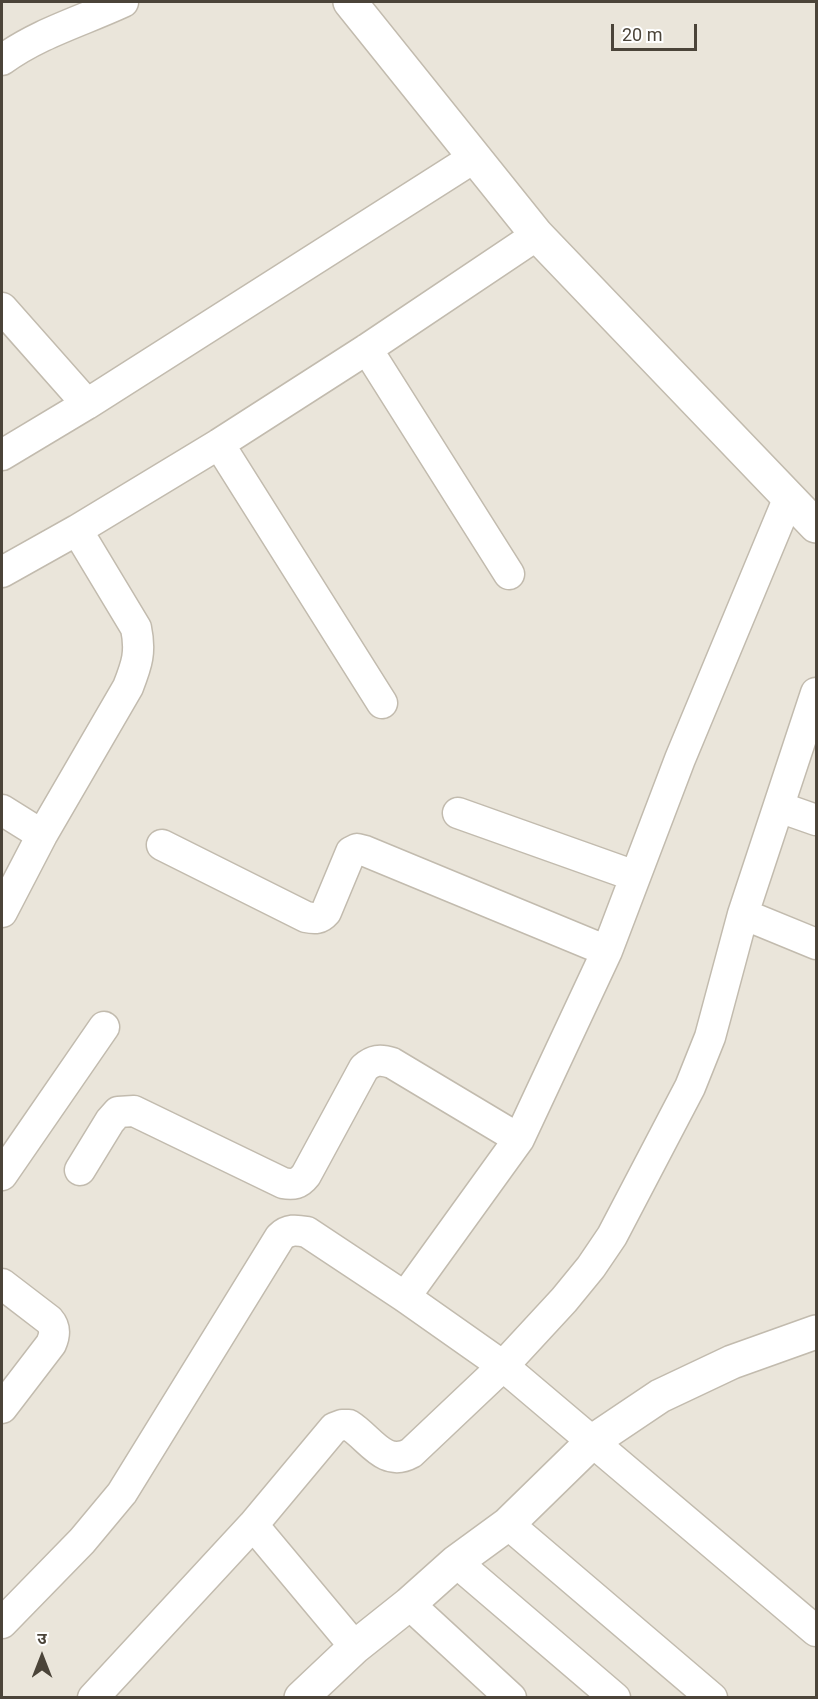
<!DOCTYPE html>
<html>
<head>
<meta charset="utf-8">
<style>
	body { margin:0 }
	#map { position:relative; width:818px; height:1699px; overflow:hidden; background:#f6f3ec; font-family:Roboto,"Noto Sans Devanagari",sans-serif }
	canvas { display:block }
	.frame { position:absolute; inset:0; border:3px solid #4b4439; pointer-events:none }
	.north { position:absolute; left:12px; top:1627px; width:60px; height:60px; -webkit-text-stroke:4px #fff; paint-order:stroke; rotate:0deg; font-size:16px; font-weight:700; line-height:24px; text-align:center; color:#4b4439 }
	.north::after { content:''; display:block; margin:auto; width:21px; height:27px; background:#4b4439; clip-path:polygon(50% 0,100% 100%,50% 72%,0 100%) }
	.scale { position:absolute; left:611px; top:24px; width:86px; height:27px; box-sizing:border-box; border:3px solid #4b4439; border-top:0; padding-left:8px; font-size:18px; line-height:21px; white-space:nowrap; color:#4b4439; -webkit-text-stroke:4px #fff; paint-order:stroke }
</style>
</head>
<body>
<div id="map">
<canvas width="818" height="1699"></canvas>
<div class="frame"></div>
<div class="north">उ</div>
<div class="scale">20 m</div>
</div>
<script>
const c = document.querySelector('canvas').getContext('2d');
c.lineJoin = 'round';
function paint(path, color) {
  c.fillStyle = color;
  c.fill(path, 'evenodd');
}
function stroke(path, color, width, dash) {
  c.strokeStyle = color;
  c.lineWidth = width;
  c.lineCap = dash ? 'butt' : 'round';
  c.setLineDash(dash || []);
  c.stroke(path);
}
paint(new Path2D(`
	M2 2H816V1697H2Z`), '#eae5da');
const minor = new Path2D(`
	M2 60C39 33 82 21 123 2
	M2 308 87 404
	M367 349 509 574
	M219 444 382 703
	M2 455 87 404 475 157
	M2 572 77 530 219 444 367 349 537 235
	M779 807 816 820
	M2 810 42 835
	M458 813 635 876
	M162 845 306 917C315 919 320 919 326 912L351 852 357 849 365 851 607 951
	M2 912 42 835 128 687C137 664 141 652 136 628L77 530
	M743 914 816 944
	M80 1170 110 1121 118 1112 134 1111 283 1183C293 1185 299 1184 306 1175L364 1068C373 1060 380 1059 392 1063L519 1139
	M2 1175 104 1027
	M2 1284 49 1320C56 1328 55 1335 51 1344L2 1408
	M405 1297 519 1139 607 951 680 759 789 497
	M508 1524 712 1698
	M253 1525 355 1647
	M456 1562 615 1698
	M409 1604 511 1698
	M2 1623 82 1541 122 1493 280 1237C288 1229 296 1230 307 1232L405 1297 503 1366 816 1631
	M93 1698 253 1525 334 1428 342 1425H349C370 1438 384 1468 411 1453L503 1366 564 1300 591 1267 612 1236 690 1087 710 1037 743 914 816 693`);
const tertiary = new Path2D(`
	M350 2 537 235 816 526
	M301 1698 355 1647 409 1604 456 1562 508 1524 593 1441 660 1396 732 1362 816 1332`);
stroke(minor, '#c2bbae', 33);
stroke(tertiary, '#c2bbae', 36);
stroke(minor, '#fff', 30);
stroke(tertiary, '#fff', 33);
</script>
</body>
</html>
